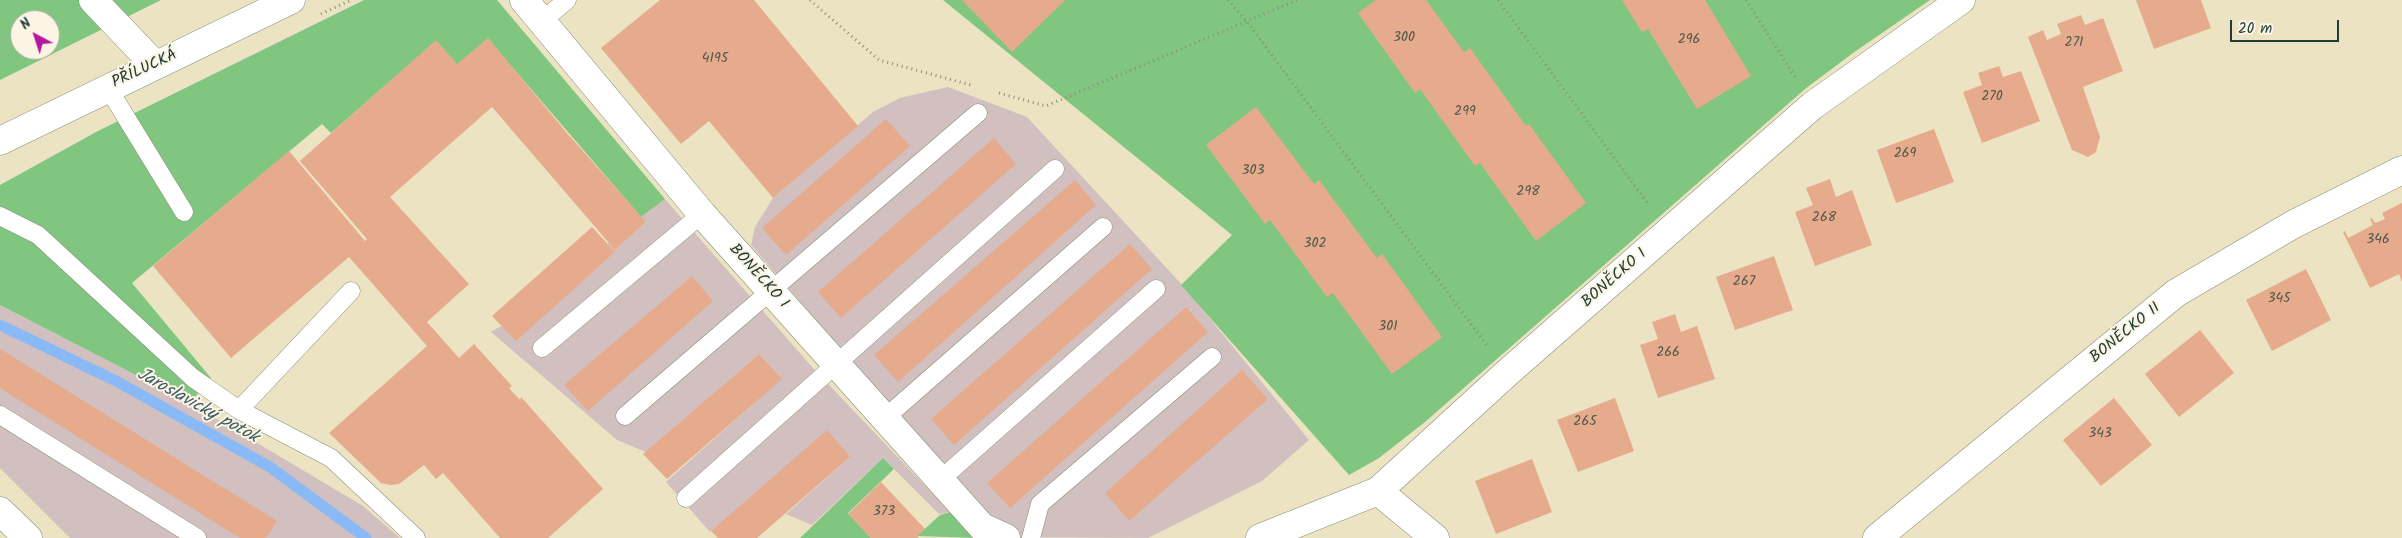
<!DOCTYPE html>
<html>
<head>
<meta charset="utf-8">
<style>
	body { margin:0 }
	#map { position:relative; width:2402px; height:538px; overflow:hidden; background:#ebe3c1; font-family:Kalam,sans-serif }
	canvas { display:block }
	.north { position:absolute; left:10px; top:10px; width:50px; height:50px; box-sizing:border-box; background:#fcf5e5; border:1px solid #a4ab9e; border-radius:50%; rotate:320deg; font-size:14px; font-weight:700; line-height:20px; text-align:center; color:#1f3d34 }
	.north::after { content:''; display:block; margin:auto; width:18px; height:22px; background:#b5179e; clip-path:polygon(50% 0,100% 100%,50% 72%,0 100%) }
	.scale { position:absolute; left:2230px; top:20px; width:109px; height:22px; box-sizing:border-box; border:2px solid #1f3d34; border-top:0; padding-left:6px; font-size:15px; line-height:18px; white-space:nowrap; color:#1f3d34; -webkit-text-stroke:4px #fcf5e5; paint-order:stroke }
</style>
</head>
<body>
<div id="map">
<canvas width="2402" height="538"></canvas>
<div class="north">N</div>
<div class="scale">20 m</div>
</div>
<script>
const c = document.querySelector('canvas').getContext('2d');
c.lineJoin = 'round';
function paint(path, color) {
  c.fillStyle = color;
  c.fill(path, 'evenodd');
}
function stroke(path, color, width, dash) {
  c.strokeStyle = color;
  c.lineWidth = width;
  c.lineCap = dash ? 'butt' : 'round';
  c.setLineDash(dash || []);
  c.stroke(path);
}
function write(font, color, halo, rows, align = 'center') {
  c.font = font + ' Kalam,sans-serif';
  c.lineWidth = 4;
  c.setLineDash([]);
  c.textBaseline = 'middle';
  c.strokeStyle = halo;
  c.fillStyle = color;
  for (const [text, x, y, turn = 0] of rows) {
    c.save();
    c.translate(x, y);
    c.rotate((+turn || 0) * Math.PI / 180);
    c.textAlign = isNaN(turn) ? turn : align;
    if (halo) c.strokeText(text, 0, 0);
    c.fillText(text, 0, 0);
    c.restore();
  }
}
paint(new Path2D(`
	M948 87 1027 117 1185 288 1309 440 1262 481 1148 538 1004 537 751 245 755 227 773 198 873 112 900 98Z
	M665 199 812 367 950 512 939 514 883 458 812 525 786 514 850 457 750 498 710 532 666 482 781 379 759 354 646 452 617 440 491 332 588 275 614 253 607 244 609 243 616 249 646 222 641 217Z
	M0 305 190 403 363 506 400 538H70L0 468Z`), '#d2bfc0');
paint(new Path2D(`
	M0 0H161L0 80ZM20 20H50V50H20Z
	M364 0H497L665 199 641 217 488 39 457 66 436 41 331 133 322 124 132 283 211 378 190 403 0 305V185L98 131Z
	M943 0H1930L1853 53 1805 89 1425 422 1379 458 1349 475 1181 285 1232 235Z
	M883 458 894 469 848 513 871 538H800Z
	M950 512 978 538 917 536 940 515Z`), '#81c680');
stroke(new Path2D(`
	M0 325 116 381 270 467 366 538`), '#8abaf6', 11);
paint(new Path2D(`
	M660 0H754L858 126 773 198 709 121 681 144 601 48Z
	M962 0H1065L1012 52Z
	M1376 0H1426L1464 52 1470 48 1526 126 1529 124 1586 203 1536 241 1480 163 1475 166 1420 89 1415 93 1358 13Z
	M1622 0H1705L1751 76 1697 109 1648 29 1642 32Z
	M2136 0H2201L2211 28 2154 49Z
	M2081 15 2085 25 2103 18 2123 71 2083 87 2100 137 2096 152 2088 157 2072 150 2028 37 2043 30 2047 40 2061 34 2057 24Z
	M488 38 567 133 646 222 615 250 492 107 390 197 469 284 427 322 459 358 474 344 512 386 509 388 520 400 521 397 603 489 548 538H500L443 473 436 479 424 465 399 484 390 485 381 483 329 433 427 346 349 257 231 358 153 266 289 151 365 241 367 239 300 161 436 40 457 64Z
	M1999 66 2003 77 2021 71 2040 121 1982 143 1963 92 1982 85 1978 73Z
	M1256 107 1314 184 1319 180 1377 258 1382 254 1442 337 1392 374 1333 293 1327 297 1270 220 1265 224 1206 145Z
	M886 119 910 146 786 255 762 228Z
	M1934 129 1954 182 1896 203 1877 150Z
	M994 138 1016 164 841 318 818 292Z
	M1830 179 1836 197 1852 190 1872 245 1815 266 1795 212 1813 205 1806 188Z
	M1075 180 1096 205 898 382 874 355Z
	M2402 203V282L2399 274 2370 288 2343 232 2345 231 2348 238 2373 225 2370 219 2372 218 2375 223 2385 219 2382 213Z
	M592 227 615 252 516 341 492 316Z
	M1130 244 1152 269 954 445 931 419Z
	M1774 256 1793 310 1735 330 1716 277Z
	M2306 269 2331 320 2272 351 2246 300Z
	M692 276 713 301 588 411 564 385Z
	M1186 307 1208 332 1010 508 987 483Z
	M1675 314 1681 332 1697 326 1715 379 1658 398 1640 345 1658 339 1652 322Z
	M2200 330 2234 373 2179 417 2145 374Z
	M0 349 277 521 266 538H240L0 388Z
	M759 354 782 379 667 479 643 454Z
	M1242 370 1268 399 1129 521 1105 493Z
	M1615 398 1634 451 1578 472 1557 420Z
	M2114 398 2152 445 2101 486 2063 440Z
	M827 430 850 457 757 538H718L711 531Z
	M1532 459 1552 512 1496 534 1475 481Z
	M881 482 925 529 917 536 919 538H871L848 514Z`), '#e6ab8c');
const service = new Path2D(`
	M542 21 567 0
	M108 88 184 212
	M0 216 38 235 193 378 239 410 351 291
	M542 348 702 214
	M239 410 331 458 416 538
	M0 415 197 538
	M625 416 978 113
	M885 418 1103 227
	M940 480 1156 289
	M686 498 1055 169
	M1031 538 1040 504 1212 357`);
const minor = new Path2D(`
	M93 0 155 65
	M524 0 702 214 982 527 1006 538
	M1378 491 1435 538
	M0 511 28 538
	M1260 538 1378 491 1507 373 1812 106 1961 0
	M1877 538 2176 293 2294 224 2402 170`);
const tertiary = new Path2D(`
	M0 141 291 0`);
stroke(service, '#85907a', 19);
stroke(minor, '#85907a', 29);
stroke(tertiary, '#85907a', 29);
stroke(new Path2D(`
	M810 0 879 60 971 85
	M1228 0 1248 23 1488 347
	M1498 0 1649 205
	M1746 0 1795 77
	M321 14 351 0
	M999 93 1046 106 1297 0`), '#85907a', 3, [1, 4]);
stroke(service, '#fff', 18);
stroke(minor, '#fff', 28);
stroke(tertiary, '#fff', 28);
write('14px', '#51584a', null, [
	["300",1404,39],
	["296",1689,41],
	["271",2074,44],
	["4195",715,60],
	["270",1992,98],
	["299",1465,113],
	["269",1905,155],
	["303",1253,172],
	["298",1528,193],
	["268",1824,219],
	["346",2378,241],
	["302",1315,245],
	["267",1744,283],
	["345",2279,300],
	["301",1388,328],
	["266",1668,354],
	["265",1585,423],
	["343",2100,435],
	["373",884,513]
]);
write('16px', '#1f3d34', '#fcf5e5', [
	["PŘÍLUCKÁ",145,70,-25],
	["BONĚCKO I",758,277,48],
	["BONĚCKO I",1615,279,-41],
	["BONĚCKO II",2126,334,-39]
]);
write('italic 18px', '#3a5c64', '#fcf5e5', [
	["Jaroslavický potok",197,407,29]
]);
</script>
</body>
</html>
